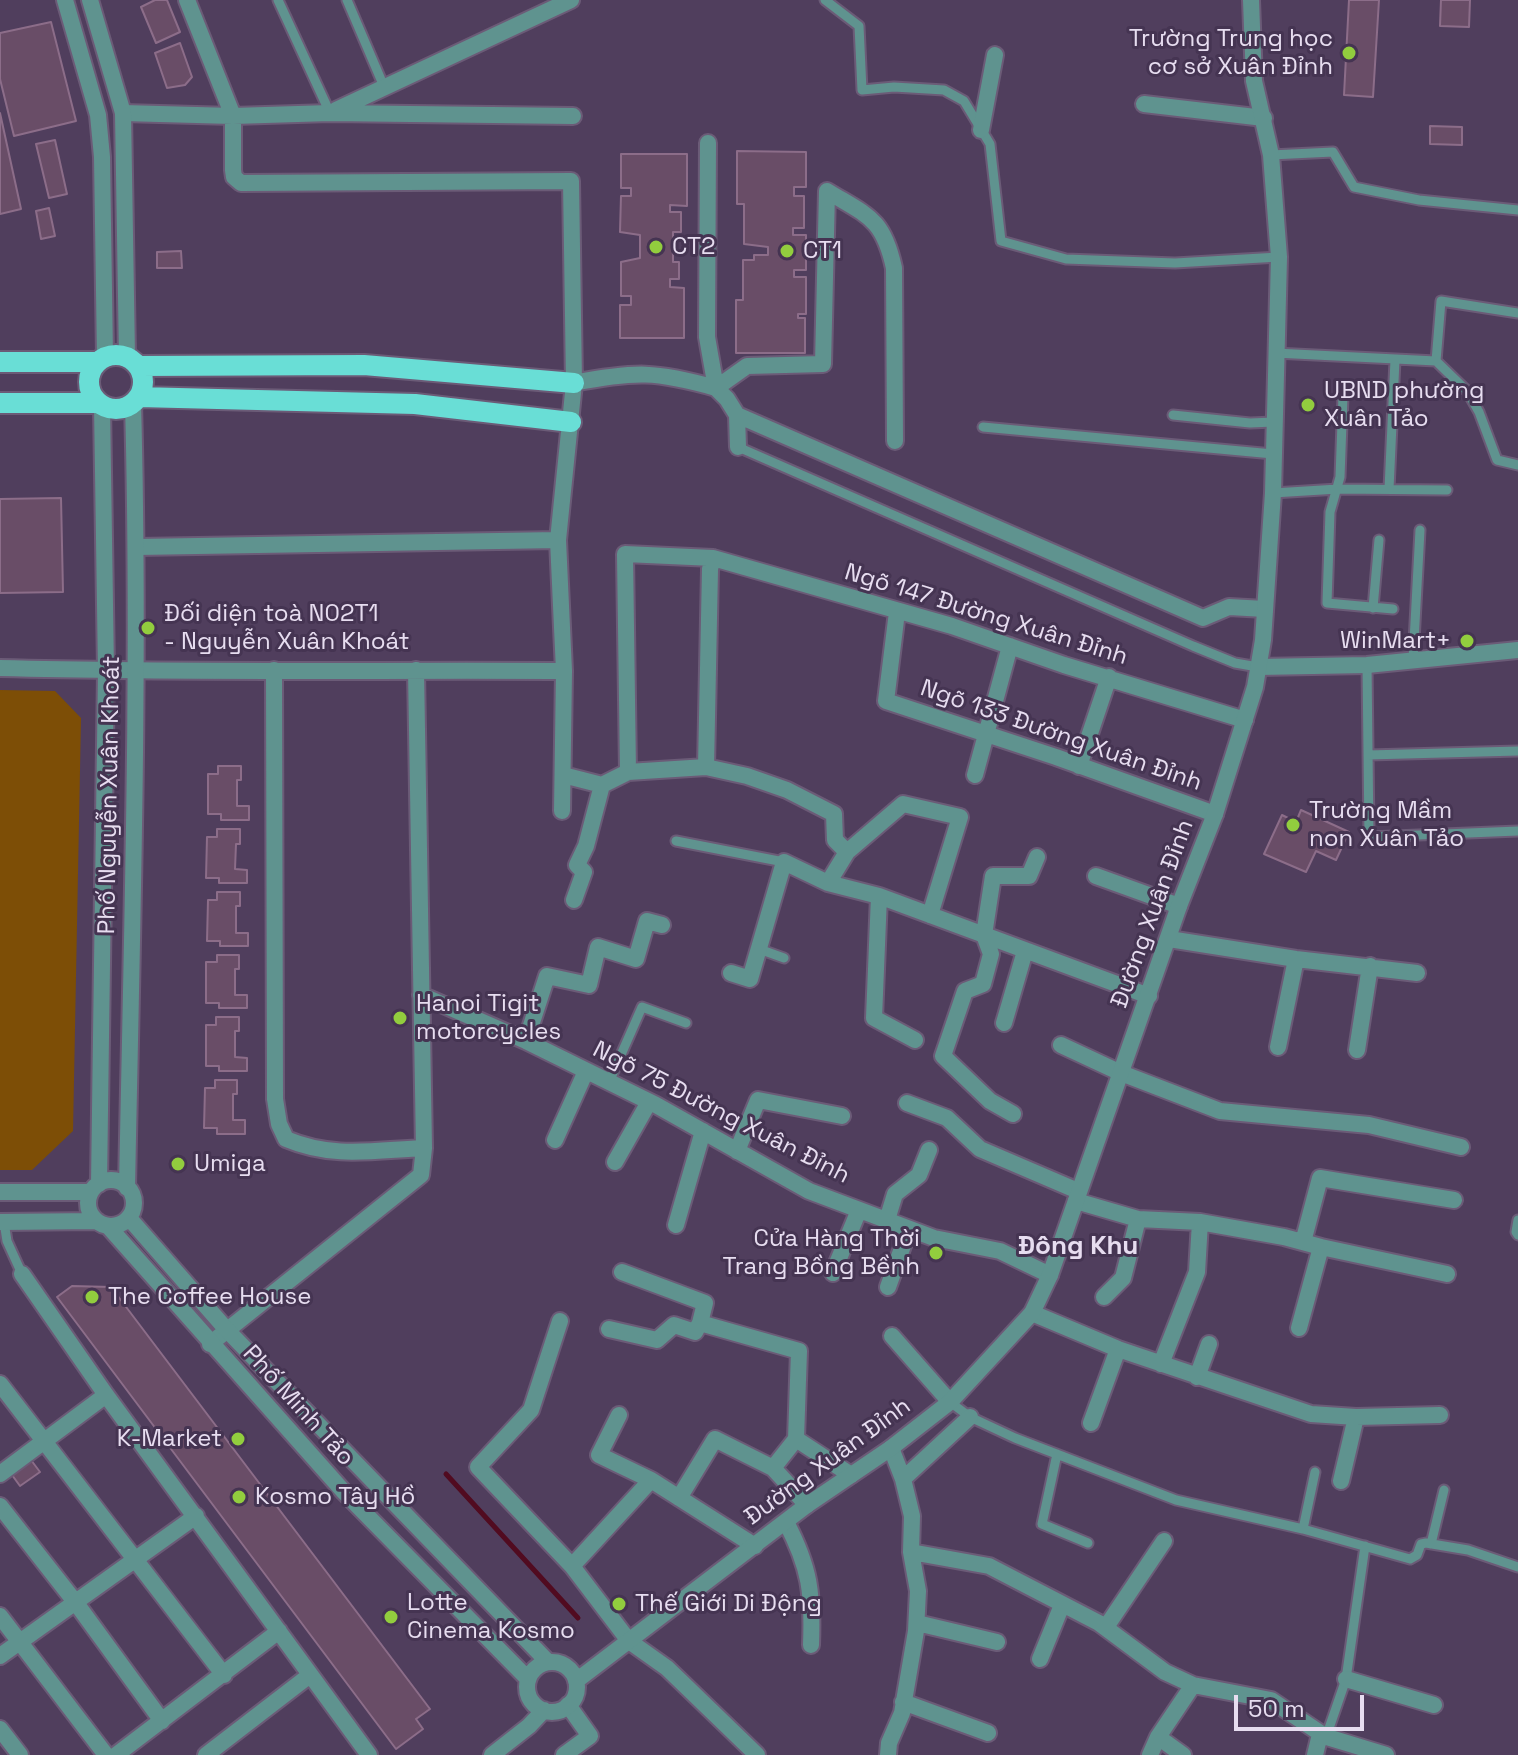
<!DOCTYPE html>
<html>
<head>
<meta charset="utf-8">
<style>
	body { margin:0 }
	#map { position:relative; width:1518px; height:1755px; overflow:hidden; background:#503e5d; font-family:"Space Grotesk",sans-serif }
	canvas { display:block }
	.scale { position:absolute; left:1234px; top:1695px; width:130px; height:36px; box-sizing:border-box; border:4px solid #e7ddf0; border-top:0; padding-left:10px; font-size:24px; line-height:28px; white-space:nowrap; color:#e7ddf0; -webkit-text-stroke:6px #453452; paint-order:stroke }
</style>
</head>
<body>
<div id="map">
<canvas width="1518" height="1755"></canvas>
<div class="scale">50 m</div>
</div>
<script>
const c = document.querySelector('canvas').getContext('2d');
c.lineJoin = 'round';
function paint(path, color) {
  c.fillStyle = color;
  c.fill(path, 'evenodd');
}
function stroke(path, color, width, dash) {
  c.strokeStyle = color;
  c.lineWidth = width;
  c.lineCap = dash ? 'butt' : 'round';
  c.setLineDash(dash || []);
  c.stroke(path);
}
function write(font, color, halo, rows, align = 'center') {
  c.font = font + ' "Space Grotesk",sans-serif';
  c.lineWidth = 6;
  c.setLineDash([]);
  c.textBaseline = 'middle';
  c.strokeStyle = halo;
  c.fillStyle = color;
  for (const [text, x, y, turn = 0] of rows) {
    c.save();
    c.translate(x, y);
    c.rotate((+turn || 0) * Math.PI / 180);
    c.textAlign = isNaN(turn) ? turn : align;
    if (halo) c.strokeText(text, 0, 0);
    c.fillText(text, 0, 0);
    c.restore();
  }
}
paint(new Path2D(`
	M0 690 55 691 81 718 73 1131 32 1170H0Z`), '#7d4e06');
stroke(new Path2D(`
	M446 1474 578 1618`), '#510b20', 5);
const building = new Path2D(`
	M155 0H167L180 32 156 43 141 7Z
	M1349 0H1379L1373 97 1344 95Z
	M1441 0H1470L1469 27 1440 26Z
	M51 22 76 121 14 136 0 79V33Z
	M180 43 192 77 185 85 167 88 155 53Z
	M0 113 21 209 0 214Z
	M1430 126 1462 127V145L1430 144Z
	M55 140 67 194 49 198 36 144Z
	M737 151 806 152V187H794V196H804V228H793V235H806V270H794V277H806V314H798V318H805V353H736V300H743V260H754V255H768V247L744 244V204H737Z
	M621 154H687V206L670 205V212H681V232H673V262H679V279H670V287L684 288V338H620V305H631V296H621V262L640 258V235L620 232 621 196H631V188H621Z
	M49 208 55 236 41 239 36 211Z
	M181 251 182 268H157V252Z
	M61 498 63 592 0 593V499Z
	M218 766H241V780H237V806H249V820H221V814H208V774H218Z
	M1301 810 1349 832 1336 860 1316 851 1306 872 1264 854 1282 815 1296 822Z
	M217 829H240V844H236L235 869 247 870V883H219V878H206L207 837H217Z
	M217 892H240V906H236V933H248V946H220V941H207L208 900H217Z
	M217 955H239V969H235V995H247V1008H219V1003H206V962H217Z
	M216 1017H239V1031H235V1057L247 1058V1071H219V1066H206V1025H216Z
	M215 1080H237V1094H233V1120H245V1134H217V1128H204L205 1088H215Z
	M72 1286 111 1287 430 1709 416 1719 423 1729 396 1749 57 1297Z
	M31 1460 40 1472 20 1486 12 1475Z`);
paint(building, '#694d67');
stroke(building, '#8c6d89', 2);
const service = new Path2D(`
	M278 0 330 113
	M347 0 385 89
	M825 0 859 26 862 90 894 87 944 90 964 101 990 144 1001 241 1066 259 1175 263 1279 257
	M1271 155 1333 152 1354 187 1419 200 1518 210
	M1275 353 1436 361 1467 391 1479 412 1497 460 1518 465
	M1436 361 1441 301 1518 313
	M1343 396 1340 477 1330 512 1327 603 1393 609
	M1173 415 1250 423 1274 422
	M983 427 1273 454
	M738 447 1193 646 1235 663 1258 667
	M1389 489 1395 360
	M1273 493 1338 489 1447 490
	M1373 608 1379 540
	M1413 660 1420 530
	M1367 665 1369 837 1518 831
	M1368 755 1518 751
	M676 841 784 862
	M759 949 784 958
	M609 1082 642 1007 686 1023
	M1518 1220 1516 1232 1518 1235
	M4 1222 7 1241 22 1274
	M950 1402 970 1417 1015 1438 1176 1500 1303 1529 1410 1559 1417 1555 1421 1544 1426 1543 1468 1550 1518 1567
	M1057 1454 1042 1524 1088 1543
	M1303 1529 1315 1472
	M1431 1544 1444 1490
	M1326 1737 1346 1679 1365 1546`);
const minor = new Path2D(`
	M187 0 233 116V170L234 177 241 183 571 181 574 383 558 540 564 671 562 811
	M1144 104 1264 118
	M336 110 571 0
	M123 113 233 116 330 113 573 116
	M981 130 995 55
	M708 143 707 337 716 388 727 399 737 415 738 447
	M574 383C635 371 656 371 716 388L747 366 823 364 827 191C868 216 883 218 894 268L895 441
	M737 415 1203 618 1229 607 1265 609
	M137 547 558 540
	M897 612 886 701 1056 757 1215 814
	M1258 667 1367 665 1518 650
	M0 668C188 673 376 670 564 671
	M274 670 275 1099 279 1124 286 1139C333 1159 375 1150 424 1148
	M1079 766 1109 677
	M706 767 710 569 713 558
	M628 772 625 554 713 558 952 626 1064 665 1245 720
	M563 775 602 785
	M975 775 1010 646
	M1096 876 1179 906
	M828 883 847 852 903 804 960 817 930 915
	M879 896 874 1018 915 1040
	M574 900 584 872 577 865 586 846 602 785 628 772 706 767 747 776 787 790 834 814 835 840 847 852
	M1169 939 1296 959 1417 973
	M731 973 750 979 784 862 828 883 879 896 1149 996
	M421 995 526 1041 656 1105 809 1191 934 1238 1000 1251 1050 1275
	M1004 1023 1025 951
	M526 1041 547 976 589 985 598 947 636 959 647 921 662 925
	M1061 1045 1121 1073 1220 1111 1369 1125 1461 1147
	M1278 1047 1296 959
	M1357 1050 1370 966
	M907 1103 947 1118 980 1149 1078 1191
	M1013 1114 990 1101 943 1056 965 991 983 984 991 954 984 935 993 876H1029L1037 857
	M555 1140 586 1071
	M737 1151 758 1100 842 1116
	M615 1162 649 1102
	M1076 1201 1138 1219 1200 1222 1284 1237 1321 1247 1447 1274
	M887 1220 895 1194 919 1175 929 1150
	M676 1225 703 1131
	M1303 1242 1320 1178 1454 1200
	M622 1272 705 1303 700 1323
	M833 1273 859 1210
	M22 1274 106 1395 369 1755
	M888 1287 909 1229
	M1104 1297 1123 1278 1138 1219
	M1032 1313 1118 1349 1311 1414 1356 1417 1440 1415
	M560 1321 531 1410 478 1467 572 1566 629 1641 667 1668 757 1755
	M1299 1328 1321 1247
	M609 1329 657 1340 674 1325 695 1332 700 1323 799 1351 796 1439 773 1468
	M892 1336 950 1402
	M210 1344 421 1175 424 1148 416 670
	M1161 1364 1197 1272 1200 1222
	M1197 1377 1209 1344
	M0 1384 224 1675
	M619 1415 599 1455 651 1480 755 1546
	M1091 1423 1118 1349
	M796 1439 851 1475
	M0 1474 106 1395
	M903 1479 970 1417
	M1341 1481 1356 1417
	M679 1498 715 1439 773 1468 807 1505
	M0 1506 76 1603 162 1721
	M786 1522C810 1568 813 1593 811 1645
	M911 1552 989 1566 1099 1623 1165 1672 1193 1685 1271 1700 1323 1735
	M572 1566 651 1480
	M0 1616 106 1755
	M917 1623 997 1642
	M1106 1627 1164 1541
	M0 1656 196 1516
	M1040 1659 1062 1605
	M1346 1679 1434 1705
	M903 1702 988 1733
	M0 1729 20 1755
	M1158 1737 1183 1755
	M1327 1737 1386 1755
	M116 1755 279 1631
	M206 1755 310 1675
	M564 1755 590 1736 568 1705
	M888 1755 889 1743 902 1713 916 1631 918 1591 911 1552 912 1516 903 1479 891 1448
	M1150 1755 1158 1737 1193 1685
	M1315 1755 1320 1734`);
const tertiary = new Path2D(`
	M65 0 98 115 102 157 105 357
	M90 0 123 113 127 357
	M88 1203a23 23 0 1 1 46 0a23 23 0 1 1-46 0Z
	M99 1184 106 671 102 405
	M127 1188C132 926 140 665 133 403
	M0 1192H91
	M129 1218 226 1329 548 1662
	M0 1222 97 1221
	M108 1226 344 1492 528 1679
	M527 1687a25 25 0 1 1 50 0a25 25 0 1 1-50 0Z
	M576 1681 807 1505 891 1448 950 1402 1032 1313 1050 1275 1179 906 1215 814 1255 687 1263 640 1273 493 1279 257 1271 155 1254 81 1251 0
	M492 1755 529 1726 544 1710`);
const primary = new Path2D(`
	M89 382a27 27 0 1 1 54 0a27 27 0 1 1-54 0Z
	M0 362H98
	M138 366 364 365 574 383
	M139 397 415 404 571 422
	M0 403H99`);
stroke(service, '#6b5b77', 13);
stroke(minor, '#6b5b77', 20);
stroke(tertiary, '#6b5b77', 20);
stroke(primary, '#6b5b77', 24);
stroke(service, '#5f938f', 9);
stroke(minor, '#5f938f', 16);
stroke(tertiary, '#5f938f', 16);
stroke(primary, '#69ded6', 20);
for (const [x, y, r, color] of [
	[1349,53,8,"#92cd3e"],
	[656,247,8,"#92cd3e"],
	[787,251,8,"#92cd3e"],
	[1308,405,8,"#92cd3e"],
	[148,628,8,"#92cd3e"],
	[1467,641,8,"#92cd3e"],
	[1293,825,8,"#92cd3e"],
	[400,1018,8,"#92cd3e"],
	[178,1164,8,"#92cd3e"],
	[936,1253,8,"#92cd3e"],
	[92,1297,8,"#92cd3e"],
	[238,1439,8,"#92cd3e"],
	[239,1497,8,"#92cd3e"],
	[619,1604,8,"#92cd3e"],
	[391,1617,8,"#92cd3e"]
]) {
  const dot = new Path2D();
  dot.arc(x, y, r, 0, 2 * Math.PI);
  c.fillStyle = color;
  c.fill(dot);
  stroke(dot, '#453452', 3);
}
write('24px', '#e7ddf0', '#453452', [
	["Trường Trung học",1333,39,"right"],
	["cơ sở Xuân Đỉnh",1333,67,"right"],
	["CT2",672,247],
	["CT1",803,251],
	["UBND phường",1324,391],
	["Xuân Tảo",1324,419],
	["Đối diện toà N02T1",164,614],
	["- Nguyễn Xuân Khoát",164,642],
	["WinMart+",1451,641,"right"],
	["Trường Mầm",1309,811],
	["non Xuân Tảo",1309,839],
	["Hanoi Tigit",416,1004],
	["motorcycles",416,1032],
	["Umiga",194,1164],
	["Cửa Hàng Thời",920,1239,"right"],
	["Trang Bồng Bềnh",920,1267,"right"],
	["The Coffee House",108,1297],
	["K-Market",222,1439,"right"],
	["Kosmo Tây Hồ",255,1497],
	["Lotte",407,1603],
	["Cinema Kosmo",407,1631],
	["Thế Giới Di Động",635,1604]
], 'left');
write('24px', '#e7ddf0', '#453452', [
	["Ngõ 147 Đường Xuân Đỉnh",986,615,17],
	["Ngõ 133 Đường Xuân Đỉnh",1061,736,19],
	["Phố Nguyễn Xuân Khoát",110,795,-89],
	["Đường Xuân Đỉnh",1153,914,-70],
	["Ngõ 75 Đường Xuân Đỉnh",721,1113,27],
	["Phố Minh Tảo",298,1406,48],
	["Đường Xuân Đỉnh",828,1462,-36]
]);
write('bold 26px', '#e7ddf0', '#453452', [
	["Đông Khu",1078,1247]
]);
</script>
</body>
</html>
